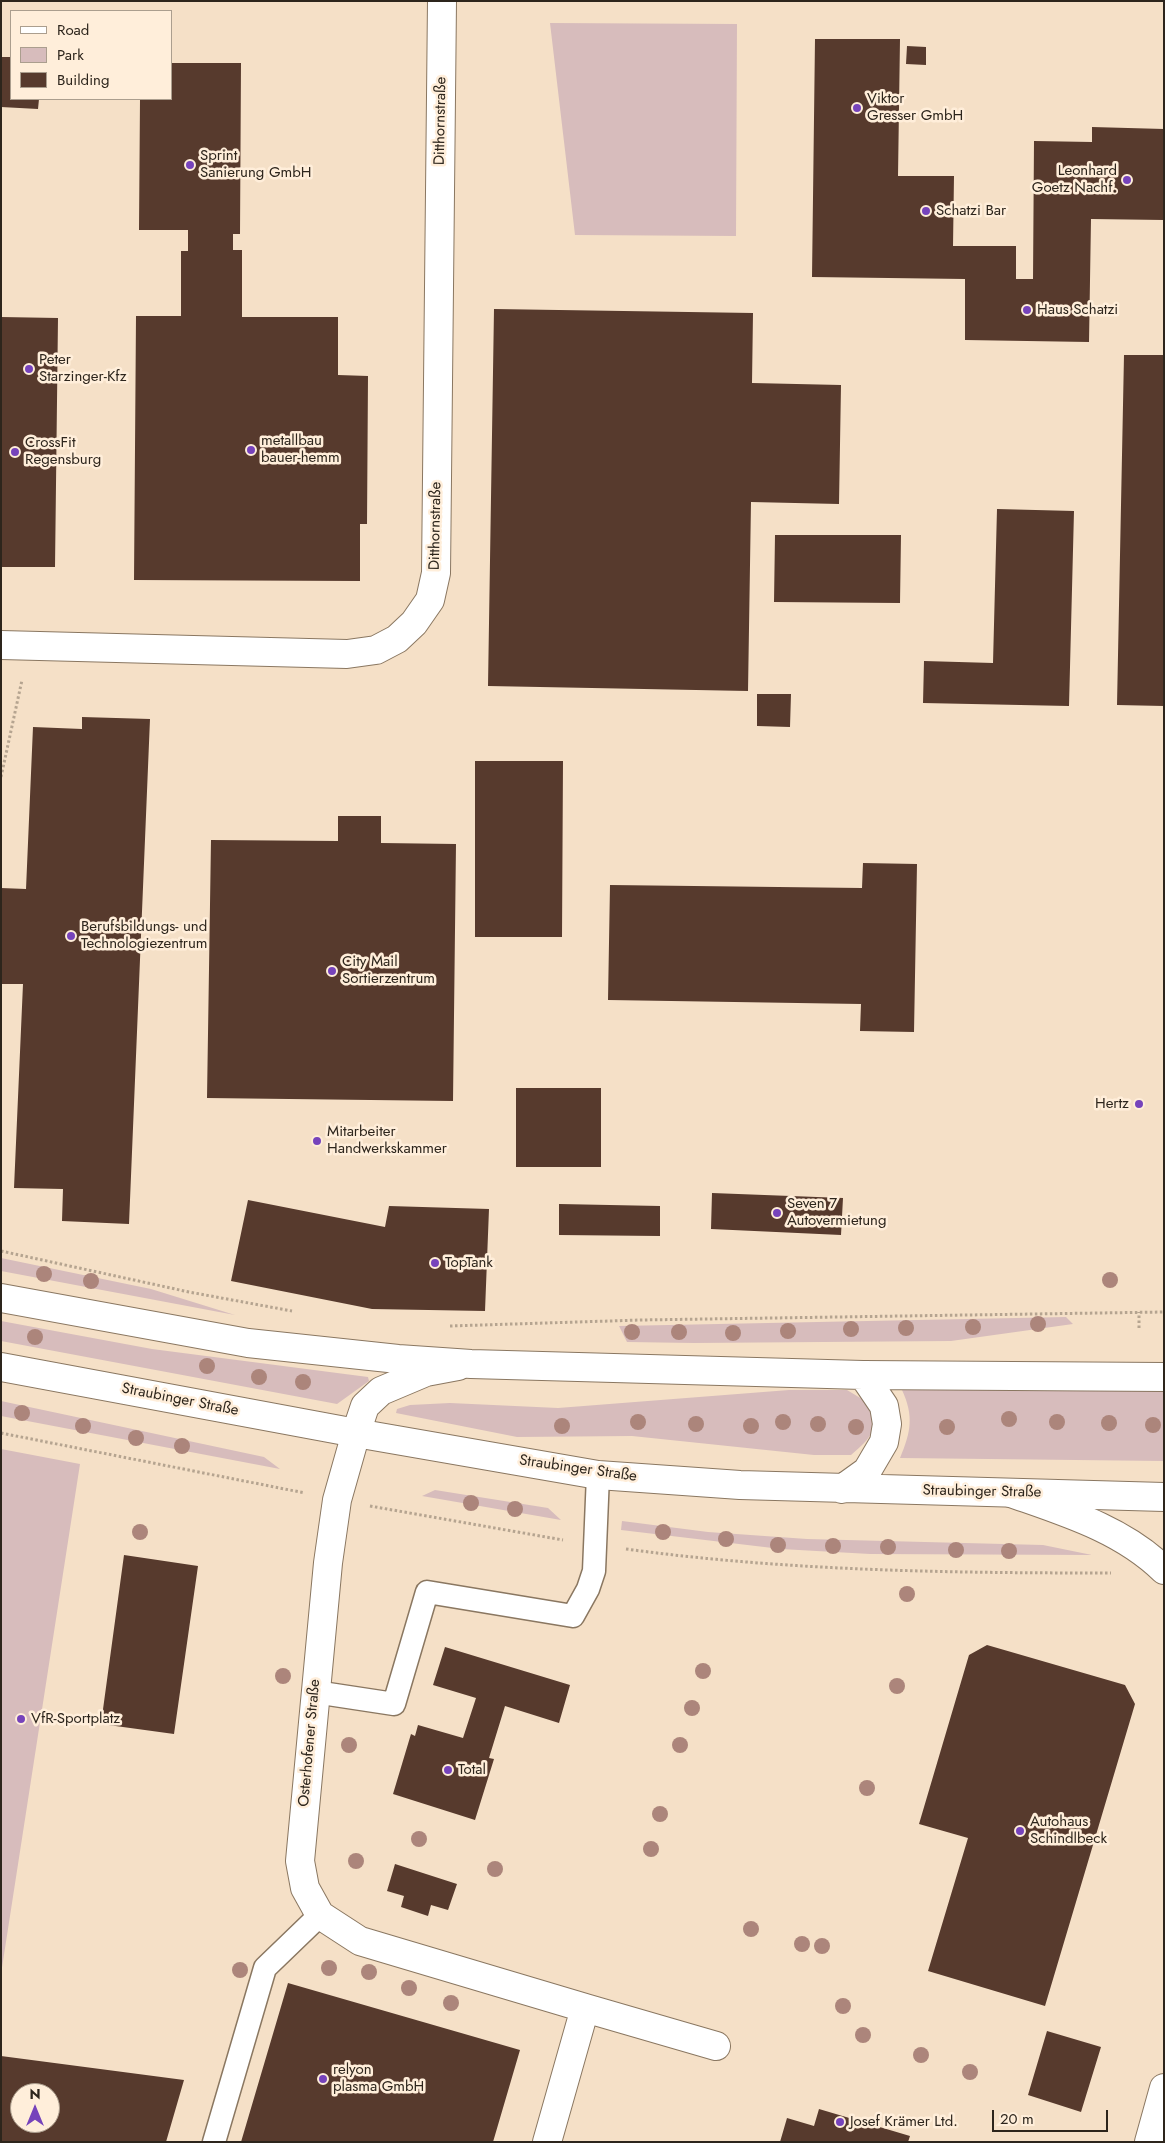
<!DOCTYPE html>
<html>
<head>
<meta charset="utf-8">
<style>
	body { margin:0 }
	#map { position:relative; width:1165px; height:2143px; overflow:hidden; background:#f5e0c7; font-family:Jost,sans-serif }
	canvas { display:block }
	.frame { position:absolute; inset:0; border:2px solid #2d251c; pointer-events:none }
	.legend { position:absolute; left:10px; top:10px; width:162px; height:90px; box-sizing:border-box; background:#ffeeda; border:1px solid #ab9e8e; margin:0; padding:6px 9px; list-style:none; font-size:15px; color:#2d251c }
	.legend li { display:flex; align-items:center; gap:10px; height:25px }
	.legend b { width:25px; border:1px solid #ab9e8e }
	.north { position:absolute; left:10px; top:2083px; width:50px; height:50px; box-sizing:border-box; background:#ffeeda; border:1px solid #ab9e8e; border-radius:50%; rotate:0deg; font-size:14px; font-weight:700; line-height:20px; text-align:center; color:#2d251c }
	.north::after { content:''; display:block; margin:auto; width:18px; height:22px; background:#7643bb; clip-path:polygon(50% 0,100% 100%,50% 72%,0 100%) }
	.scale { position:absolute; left:992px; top:2110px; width:116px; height:22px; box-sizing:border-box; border:2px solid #2d251c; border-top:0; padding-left:6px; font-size:15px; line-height:18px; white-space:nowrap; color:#2d251c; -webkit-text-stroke:4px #ffeeda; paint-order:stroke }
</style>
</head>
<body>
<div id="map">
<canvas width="1165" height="2143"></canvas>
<div class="frame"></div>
<ul class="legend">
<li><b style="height:6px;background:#fff"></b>Road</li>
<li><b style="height:14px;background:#d7bcbc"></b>Park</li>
<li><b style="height:14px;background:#573a2d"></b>Building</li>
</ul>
<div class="north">N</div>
<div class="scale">20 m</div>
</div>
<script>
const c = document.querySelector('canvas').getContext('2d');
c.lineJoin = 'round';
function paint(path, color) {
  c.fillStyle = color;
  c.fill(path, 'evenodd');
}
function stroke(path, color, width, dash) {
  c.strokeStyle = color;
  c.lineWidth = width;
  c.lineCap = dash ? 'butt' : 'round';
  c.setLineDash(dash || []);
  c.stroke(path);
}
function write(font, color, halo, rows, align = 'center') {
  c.font = font + ' Jost,sans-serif';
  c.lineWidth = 5;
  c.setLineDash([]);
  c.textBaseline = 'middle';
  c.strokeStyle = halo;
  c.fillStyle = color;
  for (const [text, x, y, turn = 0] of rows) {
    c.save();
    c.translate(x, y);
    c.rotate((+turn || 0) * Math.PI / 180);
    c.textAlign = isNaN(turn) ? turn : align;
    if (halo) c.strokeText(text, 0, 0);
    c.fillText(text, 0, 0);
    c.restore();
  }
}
paint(new Path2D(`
	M550 23 737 24 736 236 575 235Z
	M1 1258 151 1289 235 1315 1 1271Z
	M1066 1317 1073 1324 951 1341 694 1343 627 1342 619 1326Z
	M1 1321 152 1349 368 1377 369 1381 337 1404 1 1341Z
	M789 1390H847L867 1402C877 1432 874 1435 851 1455H814L632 1436 517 1437 396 1413 397 1409 410 1405 450 1403 558 1408Z
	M902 1390H1164V1461L900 1458C911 1432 914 1416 902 1390Z
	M1 1401 264 1457 280 1469 1 1416Z
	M1 1449 80 1464 1 1974Z
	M435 1490 548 1508 561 1520 422 1496Z
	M622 1521 708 1532 807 1539 1043 1545 1092 1555 870 1554 781 1549 621 1530Z`), '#d7bcbc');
paint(new Path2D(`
	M815 39H900L898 176H954L953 246H1016V279H1033L1034 141 1092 142V127L1164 129V220L1091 219 1089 342 965 340V279L812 277Z
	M907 46 926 47V65L906 64Z
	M1 57H11V99H39L38 109 1 107Z
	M171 63H241L240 234H233V250H242V317H338V375L368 376 367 524H360V581L134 580 136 316H181V251H188V230H139L140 99H171Z
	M494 309 753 313 752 383 841 385 839 504 751 502 748 691 488 686Z
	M1 317 58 318 55 567H1Z
	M1124 355H1164V706L1117 705Z
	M997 509 1074 511 1069 706 923 703 924 661 993 663Z
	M775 535H901L900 603 774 602Z
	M757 694H791L790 727 757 726Z
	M82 717 150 719 129 1224 62 1221 63 1189 14 1188 23 984H1V888L26 889 33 727 82 729Z
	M475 761H563L562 937H475Z
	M338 816H381V843L456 844 453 1101 207 1098 211 840 338 841Z
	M863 863 917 864 914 1032 860 1031 861 1004 608 1000 610 885 862 888Z
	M516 1088H601V1167H516Z
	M712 1193 843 1198 841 1235 711 1229Z
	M248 1200 385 1227 389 1206 489 1209 485 1311 372 1309 231 1281Z
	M559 1204 660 1206V1236L559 1235Z
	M124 1555 198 1566 174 1734 101 1724Z
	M987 1645 1125 1685 1135 1704 1045 2006 928 1971 968 1838 919 1824 969 1655Z
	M445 1647 570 1685 559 1723 505 1706 489 1758 494 1759 475 1820 393 1794 411 1734 415 1736 418 1725 463 1738 476 1698 433 1685Z
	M395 1864 457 1884 448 1910 431 1905 428 1916 401 1907 404 1896 387 1891Z
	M288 1983 520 2050 493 2142H241Z
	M1047 2031 1101 2047 1081 2112 1028 2095Z
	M1 2056 184 2080 166 2142H1ZM20 2093H50V2123H20Z
	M819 2109 910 2136 908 2142H780L787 2118 814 2126Z`), '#573a2d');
const lane = new Path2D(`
	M315 1692 394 1704 427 1592 573 1616 588 1589 594 1571 598 1475
	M214 2142 265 1968 320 1915`);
const street = new Path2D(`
	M1 645 347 654 376 650 397 639 414 623 430 600 436 573 442 1
	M458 1366 426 1372 381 1391 365 1406 356 1433 337 1500 328 1563 300 1861 305 1888 320 1915 360 1941 585 2008 547 2142
	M585 2008 716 2046`);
const secondary = new Path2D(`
	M1 1298 248 1343 398 1359 471 1364 863 1375 1164 1377
	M1 1367 356 1433 598 1475 740 1485 1164 1497
	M842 1489 867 1471 884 1442 887 1424 884 1406 863 1375`);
const highway = new Path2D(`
	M1011 1493C1065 1512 1122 1529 1164 1570
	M1149 2142 1164 2088`);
stroke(lane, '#8a7761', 25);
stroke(street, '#8a7761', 30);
stroke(secondary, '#8a7761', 30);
stroke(highway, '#8a7761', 30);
stroke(new Path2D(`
	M1 777 22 680
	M1 1251 189 1292 292 1311
	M450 1326 641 1320 1164 1312
	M1139 1328V1312
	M1 1433 305 1493
	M370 1506 563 1540
	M626 1549C787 1571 949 1573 1111 1573`), '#b5a490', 3, [2.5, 2.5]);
stroke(lane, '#fff', 22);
stroke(street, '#fff', 28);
stroke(secondary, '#fff', 28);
stroke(highway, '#fff', 28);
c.fillStyle = '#ac857b';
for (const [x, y] of [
	[44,1274],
	[1110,1280],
	[91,1281],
	[1038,1324],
	[973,1327],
	[906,1328],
	[851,1329],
	[788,1331],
	[632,1332],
	[679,1332],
	[733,1333],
	[35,1337],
	[207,1366],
	[259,1377],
	[303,1382],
	[22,1413],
	[1009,1419],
	[638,1422],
	[783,1422],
	[1057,1422],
	[1109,1423],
	[696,1424],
	[818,1424],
	[1153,1425],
	[83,1426],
	[562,1426],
	[751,1426],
	[856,1427],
	[947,1427],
	[136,1438],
	[182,1446],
	[471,1503],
	[515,1509],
	[140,1532],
	[663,1532],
	[726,1539],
	[778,1545],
	[833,1546],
	[888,1547],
	[956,1550],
	[1009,1551],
	[907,1594],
	[703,1671],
	[283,1676],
	[897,1686],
	[692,1708],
	[349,1745],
	[680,1745],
	[867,1788],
	[660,1814],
	[419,1839],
	[651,1849],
	[356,1861],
	[495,1869],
	[751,1929],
	[802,1944],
	[822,1946],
	[329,1968],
	[240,1970],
	[369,1972],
	[409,1988],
	[451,2003],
	[843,2006],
	[863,2035],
	[921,2055],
	[970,2072]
]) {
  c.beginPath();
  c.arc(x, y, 8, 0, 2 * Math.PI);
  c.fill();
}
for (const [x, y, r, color] of [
	[857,108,5,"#7643bb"],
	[190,165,5,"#7643bb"],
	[1127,180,5,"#7643bb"],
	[926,211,5,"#7643bb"],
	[1027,310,5,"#7643bb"],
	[29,369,5,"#7643bb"],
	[251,450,5,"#7643bb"],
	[15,452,5,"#7643bb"],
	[71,936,5,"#7643bb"],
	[332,971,5,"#7643bb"],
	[1139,1104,5,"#7643bb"],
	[317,1141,5,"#7643bb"],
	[777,1213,5,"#7643bb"],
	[435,1263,5,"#7643bb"],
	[21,1719,5,"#7643bb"],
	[448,1770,5,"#7643bb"],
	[1020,1831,5,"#7643bb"],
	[323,2079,5,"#7643bb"],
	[840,2122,5,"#7643bb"]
]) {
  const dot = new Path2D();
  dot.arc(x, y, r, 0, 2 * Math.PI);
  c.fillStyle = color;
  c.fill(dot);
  stroke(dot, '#ffeeda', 2);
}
write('15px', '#2d251c', '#ffeeda', [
	["Viktor",867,99],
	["Gresser GmbH",867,116],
	["Sprint",200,156],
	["Sanierung GmbH",200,173],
	["Leonhard",1117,171,"right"],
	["Goetz Nachf.",1117,188,"right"],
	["Schatzi Bar",936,211],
	["Haus Schatzi",1037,310],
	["Peter",39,360],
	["Starzinger-Kfz",39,377],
	["metallbau",261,441],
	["bauer-hemm",261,458],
	["CrossFit",25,443],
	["Regensburg",25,460],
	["Berufsbildungs- und",81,927],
	["Technologiezentrum",81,944],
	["City Mail",342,962],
	["Sortierzentrum",342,979],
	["Hertz",1129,1104,"right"],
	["Mitarbeiter",327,1132],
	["Handwerkskammer",327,1149],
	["Seven 7",787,1204],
	["Autovermietung",787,1221],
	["TopTank",445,1263],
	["VfR-Sportplatz",31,1719],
	["Total",458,1770],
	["Autohaus",1030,1822],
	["Schindlbeck",1030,1839],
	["relyon",333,2070],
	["plasma GmbH",333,2087],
	["Josef Krämer Ltd.",850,2122]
], 'left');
write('15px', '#2d251c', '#ffeeda', [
	["Ditthornstraße",441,121,-89],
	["Ditthornstraße",436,526,-89],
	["Straubinger Straße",180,1400,11],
	["Straubinger Straße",578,1469,8],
	["Straubinger Straße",982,1492,1],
	["Osterhofener Straße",310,1743,-85]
]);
</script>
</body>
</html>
